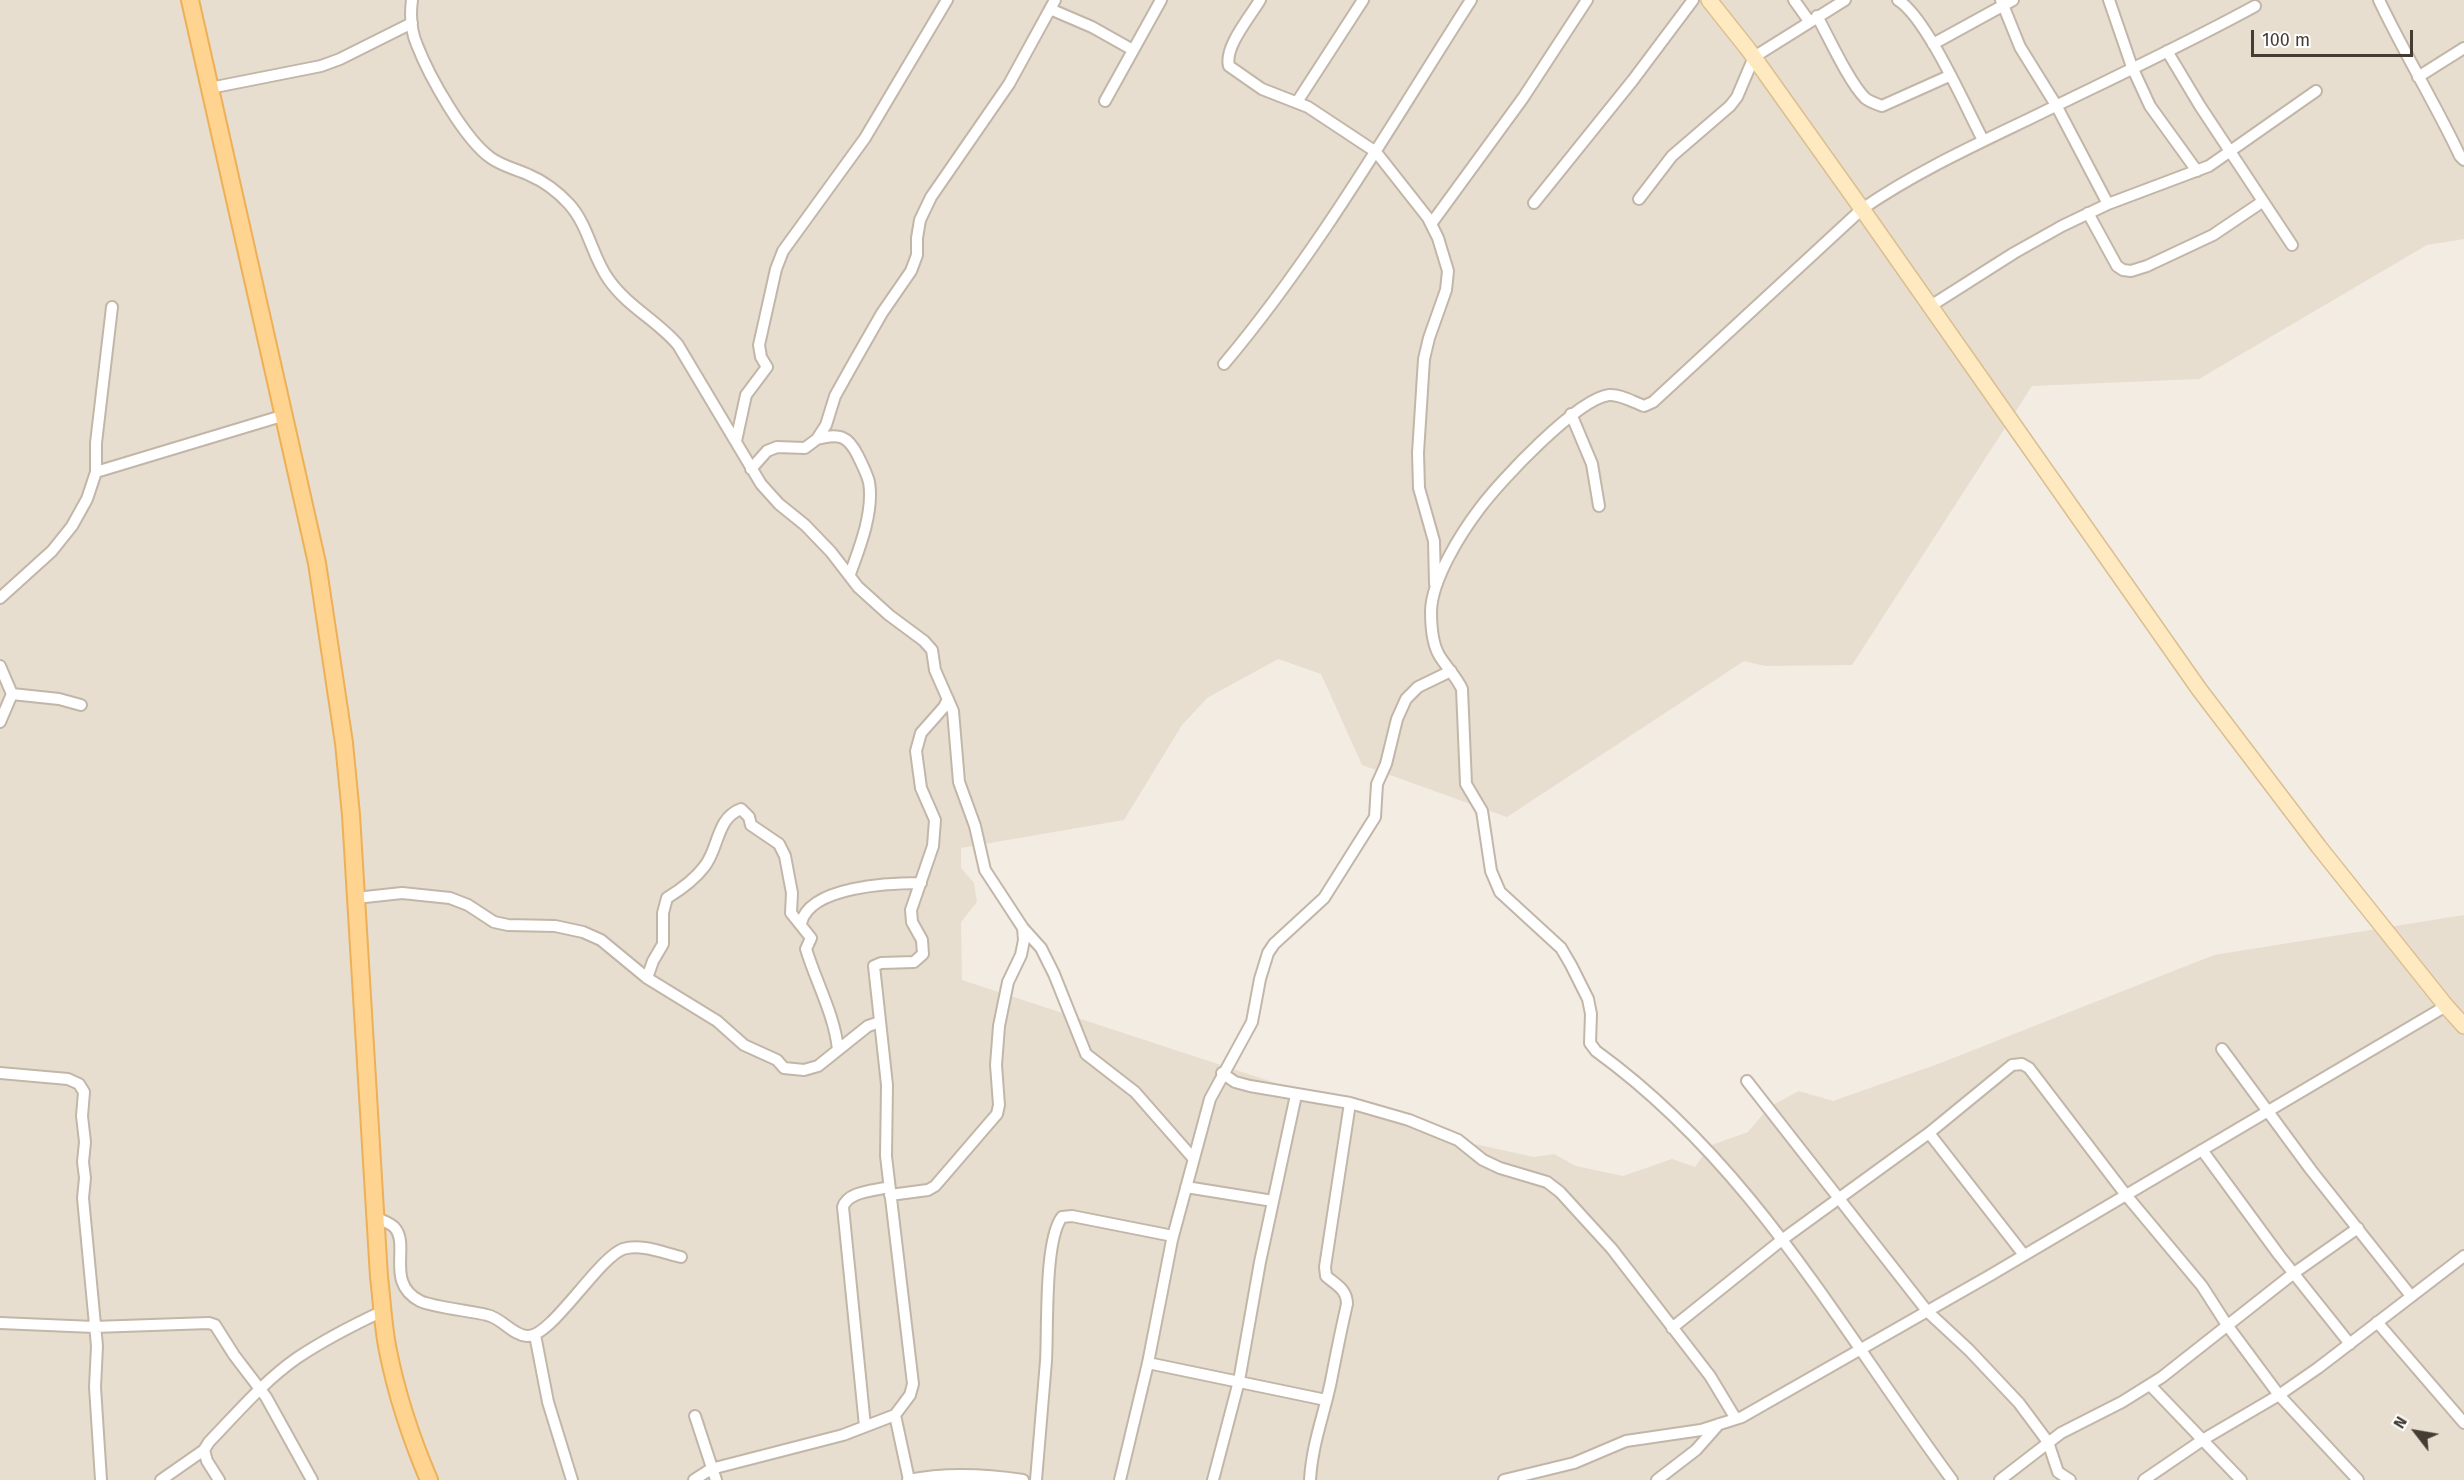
<!DOCTYPE html>
<html>
<head>
<meta charset="utf-8">
<style>
	body { margin:0 }
	#map { position:relative; width:2464px; height:1480px; overflow:hidden; background:#f3ece3; font-family:"Fira Sans",sans-serif }
	canvas { display:block }
	.north { position:absolute; left:2386px; top:1402px; width:60px; height:60px; -webkit-text-stroke:4px #fff; paint-order:stroke; rotate:301deg; font-size:16px; font-weight:700; line-height:24px; text-align:center; color:#453c33 }
	.north::after { content:''; display:block; margin:auto; width:21px; height:27px; background:#453c33; clip-path:polygon(50% 0,100% 100%,50% 72%,0 100%) }
	.scale { position:absolute; left:2251px; top:30px; width:162px; height:27px; box-sizing:border-box; border:3px solid #453c33; border-top:0; padding-left:8px; font-size:18px; line-height:21px; white-space:nowrap; color:#453c33; -webkit-text-stroke:4px #fff; paint-order:stroke }
</style>
</head>
<body>
<div id="map">
<canvas width="2464" height="1480"></canvas>
<div class="north">N</div>
<div class="scale">100 m</div>
</div>
<script>
const c = document.querySelector('canvas').getContext('2d');
c.lineJoin = 'round';
function paint(path, color) {
  c.fillStyle = color;
  c.fill(path, 'evenodd');
}
function stroke(path, color, width, dash) {
  c.strokeStyle = color;
  c.lineWidth = width;
  c.lineCap = dash ? 'butt' : 'round';
  c.setLineDash(dash || []);
  c.stroke(path);
}
paint(new Path2D(`
	M0 0H2464V239L2427 245 2199 379 2032 386 1852 665 1765 666 1744 661 1507 817 1362 765 1321 674 1278 659 1207 698 1182 725 1124 820 961 848V868L974 883 977 902 961 922 962 980 1434 1135 1534 1157 1554 1154 1576 1166 1623 1176 1672 1159 1695 1167 1704 1154 1703 1148 1748 1132 1769 1107 1799 1091 1833 1101 1938 1064 2214 955 2464 915V1480H0Z`), '#e7ded0');
const minor = new Path2D(`
	M412 0C410 15 411 31 417 45 429 76 464 139 491 158 502 166 516 169 529 175 543 181 558 192 569 204 589 226 592 257 609 280 628 307 658 321 678 345L761 484 779 504 805 525 831 552 858 587 889 615 924 641 932 650 935 670 953 711 959 782 975 826 985 870 1023 928 1041 948 1054 974 1086 1054 1135 1092 1193 1158
	M1260 0C1250 17 1224 47 1229 66L1262 89 1308 107 1376 152 1428 218 1438 238 1448 271 1446 290 1429 338 1424 359 1418 453 1419 488 1434 541 1435 584
	M1794 0 1809 21
	M1898 0C1927 18 1966 108 1983 140
	M2001 0 2020 47 2056 105 2108 204
	M2109 0 2132 67 2150 106 2197 171
	M2379 0C2404 53 2435 103 2460 156L2464 160
	M1050 9 1092 27 1133 50
	M1817 16C1829 38 1849 82 1865 98 1870 102 1876 104 1882 106L1949 76
	M1933 44 2013 0
	M2167 51 2200 106 2292 245
	M2418 77 2464 48
	M210 88 321 66 340 59 412 23
	M1105 101 1161 0
	M1297 102 1363 0
	M1639 199 1672 156 1730 106 1737 97 1754 57 1845 0
	M1534 203 1633 80 1693 0
	M2088 213 2117 266 2123 270 2131 271 2147 266 2213 235 2262 202
	M1431 224 1523 98 1587 0
	M1929 307 2014 253 2062 226 2108 204 2209 166 2316 91
	M1224 364C1319 251 1392 123 1471 0
	M1571 414 1592 464 1599 506
	M817 439C838 433 848 435 858 456 862 464 867 474 869 482 874 511 860 547 850 574
	M736 441 746 395 767 367 761 357 759 345 776 269 783 251 865 138 947 0
	M751 469 767 451 777 447 805 448 817 439 826 425 835 396 854 362 882 313 911 271 917 255V238L920 220 931 197 1009 84 1055 0
	M96 472 285 415
	M0 598 52 551 72 526 87 499 96 472V443L112 307
	M0 666 12 694 0 722
	M12 694 59 699 81 705
	M356 898 402 893 450 898 468 905 494 922 508 925 555 926 583 932 601 940 647 978 717 1021 744 1045 777 1060 784 1068 804 1070 818 1066 868 1026 880 1022
	M801 923C810 886 890 883 921 883
	M647 978 653 961 663 944V913L667 898C680 890 695 879 704 867 719 849 716 818 741 809L749 817 751 825 779 844 785 856 788 872 792 893 791 913 811 938 806 949C816 982 835 1016 838 1050
	M2222 1049 2311 1170 2411 1296
	M0 1073 68 1079 79 1084 84 1092 82 1116 85 1142 83 1162 85 1178 83 1198 97 1346 95 1387 101 1480
	M1222 1073 1235 1082 1250 1086 1350 1103 1409 1120 1458 1140 1483 1160 1500 1168 1547 1182 1560 1192 1612 1249 1710 1376 1736 1419
	M1747 1081 1927 1311 1969 1350 2019 1403 2048 1442 2058 1472 2070 1480
	M1929 1133 2024 1255
	M2202 1150 2279 1255 2350 1344
	M1186 1187 1273 1201
	M890 1195 928 1190 935 1186 997 1114 999 1105 996 1065 999 1026 1008 982 1021 955 1024 940 1023 928
	M375 1217C381 1220 391 1223 395 1228 410 1246 385 1283 420 1301 432 1307 471 1311 487 1315 502 1318 512 1335 527 1336 550 1339 598 1258 623 1249 640 1243 664 1253 681 1257
	M2377 1322 2464 1423
	M0 1323 94 1327 209 1323 215 1325 234 1355 266 1397 312 1480
	M1672 1328 1783 1239 1929 1133 2012 1065 2022 1064 2029 1068 2126 1195 2202 1286 2227 1325 2279 1395 2358 1480
	M535 1335 548 1402 572 1480
	M1148 1363 1326 1400
	M2150 1385 2241 1480
	M895 1415 909 1480
	M695 1416 716 1480
	M865 1426 843 1207C848 1191 874 1191 889 1187
	M161 1480 204 1450
	M219 1480 207 1461 204 1450 209 1442C237 1413 264 1381 297 1358 324 1340 353 1325 383 1311
	M694 1480 711 1469 843 1435 895 1415 910 1395 913 1384 886 1156 887 1085 874 966 881 963 914 962 923 954 922 940 912 922 911 910 933 846 935 820 921 788 916 751 921 733 944 707 948 699
	M908 1480C947 1472 984 1474 1023 1480
	M1036 1480C1039 1440 1043 1401 1046 1361 1048 1329 1044 1240 1062 1217L1072 1216 1173 1236
	M1120 1480 1148 1363 1172 1240 1210 1099 1252 1022 1260 979 1268 953 1274 944 1324 898 1375 817 1377 784 1386 764 1397 719 1406 699 1418 687 1451 671
	M1213 1480 1239 1381 1260 1262 1296 1095
	M1310 1480C1312 1444 1324 1415 1331 1381 1336 1355 1341 1330 1347 1304 1347 1289 1336 1285 1326 1276L1325 1267 1350 1103
	M1504 1480 1574 1463 1626 1441 1701 1430 1742 1417 1989 1276 2446 1006
	M1657 1480 1696 1450 1719 1424
	M1952 1480C1840 1328 1752 1164 1596 1051L1590 1043 1591 1014 1588 999 1571 965 1561 948 1500 892 1491 871 1482 811 1466 784 1462 689C1456 676 1446 667 1439 655 1432 643 1431 624 1431 611 1432 579 1461 533 1480 508 1500 481 1577 399 1609 395 1620 394 1633 402 1644 406L1653 402 1862 209C1916 172 1973 146 2031 118 2106 81 2182 46 2255 6
	M2000 1480 2061 1433 2122 1402 2162 1377 2294 1273 2358 1228
	M2144 1480 2204 1439 2279 1395 2318 1368 2464 1256`);
const secondary = new Path2D(`
	M1709 0 1748 49 1867 216 2199 689 2319 847 2446 1006 2464 1026`);
const primary = new Path2D(`
	M190 0 317 563 344 743 351 815 379 1277C382 1301 383 1327 388 1351 397 1396 411 1438 429 1480`);
stroke(minor, '#c2b6a8', 14);
stroke(secondary, '#dabf90', 18);
stroke(primary, '#edb057', 20);
stroke(minor, '#fff', 10);
stroke(secondary, '#ffe9c1', 15);
stroke(primary, '#ffd490', 16);
</script>
</body>
</html>
